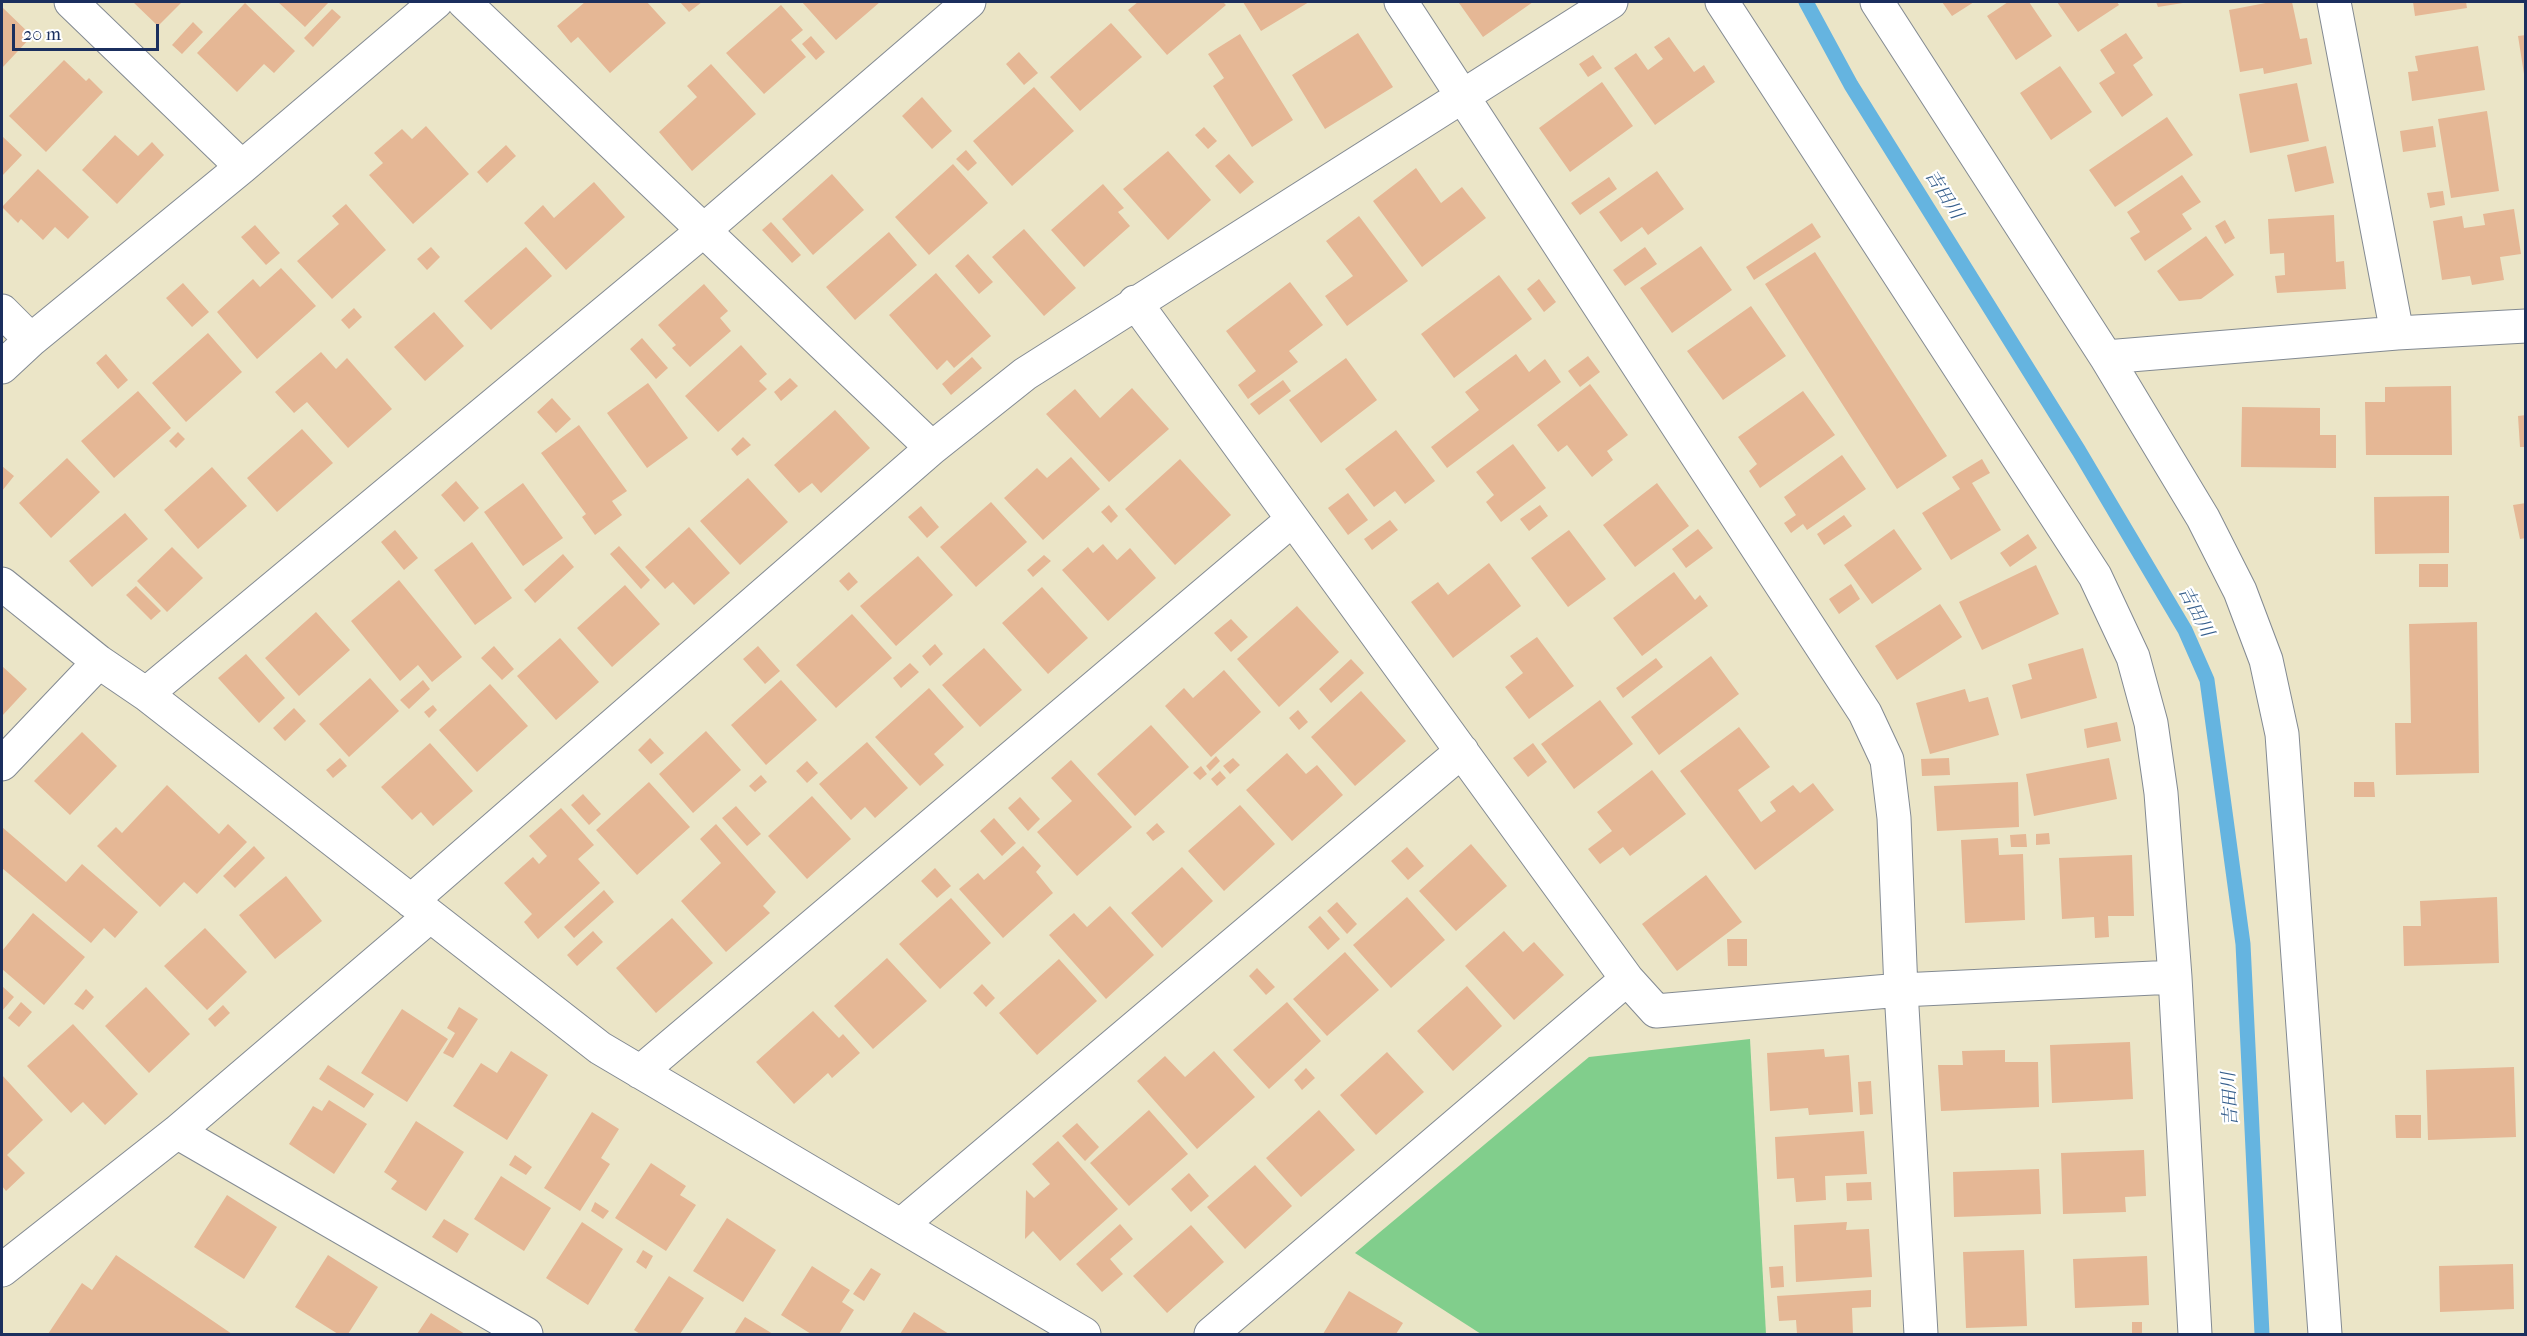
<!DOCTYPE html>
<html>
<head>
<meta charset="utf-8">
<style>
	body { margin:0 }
	#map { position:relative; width:2527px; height:1336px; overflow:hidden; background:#ebe5c7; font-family:"IM FELL French Canon",serif }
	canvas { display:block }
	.frame { position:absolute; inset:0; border:3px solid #1b2f5e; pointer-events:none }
	.scale { position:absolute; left:12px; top:24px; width:147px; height:27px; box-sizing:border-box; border:3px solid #1b2f5e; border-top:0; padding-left:8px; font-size:18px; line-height:21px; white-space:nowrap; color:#1b2f5e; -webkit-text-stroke:4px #fff; paint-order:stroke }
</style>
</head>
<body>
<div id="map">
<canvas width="2527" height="1336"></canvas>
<div class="frame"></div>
<div class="scale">20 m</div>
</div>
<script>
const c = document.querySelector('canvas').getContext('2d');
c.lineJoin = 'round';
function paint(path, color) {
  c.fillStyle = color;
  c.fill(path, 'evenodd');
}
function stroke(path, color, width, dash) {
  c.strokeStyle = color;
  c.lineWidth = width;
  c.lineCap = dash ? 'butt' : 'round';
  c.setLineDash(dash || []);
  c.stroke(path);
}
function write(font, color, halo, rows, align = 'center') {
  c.font = font + ' "IM FELL French Canon","Noto Serif JP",serif';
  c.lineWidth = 4.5;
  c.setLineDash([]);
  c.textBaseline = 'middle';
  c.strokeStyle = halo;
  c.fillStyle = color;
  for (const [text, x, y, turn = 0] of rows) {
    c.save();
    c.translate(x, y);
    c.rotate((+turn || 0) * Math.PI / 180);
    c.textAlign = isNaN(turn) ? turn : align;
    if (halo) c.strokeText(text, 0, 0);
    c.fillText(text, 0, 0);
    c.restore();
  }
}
paint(new Path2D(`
	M1750 1039 1766 1334H1481L1355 1253 1589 1057Z`), '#81ce8c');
stroke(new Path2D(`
	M1806 2 1851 85 2079 451 2185 630 2207 680 2243 944 2262 1334`), '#65b4e0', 15);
paint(new Path2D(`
	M133 2H182L158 26Z
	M278 2H329L305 27Z
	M585 2H647L666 23 610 73 578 37 571 43 557 26Z
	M680 2H702L689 12Z
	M802 2H880L836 40Z
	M1138 2H1223L1226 5 1167 55 1128 10Z
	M1243 2H1309L1261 31Z
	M1461 2H1533L1483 37 1459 3Z
	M1942 2H1974L1952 16Z
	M2008 2H2029L2052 36 2016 60 1987 16Z
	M2057 2H2117L2119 5 2078 32Z
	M2156 2H2183V3L2158 7Z
	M2271 2H2292L2300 39 2307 38 2312 64 2264 74 2263 68 2240 72 2229 10Z
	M2413 2H2466L2467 8 2415 16Z
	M245 3 295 51 274 73 264 64 237 92 197 53Z
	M781 5 803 30 791 40 806 57 764 94 726 53Z
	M2 7 32 36 2 68Z
	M332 9 341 17 313 47 304 38Z
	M193 22 203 32 182 54 172 45Z
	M1111 23 1142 57 1080 111 1050 77Z
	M1358 33 1393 87 1325 129 1292 75Z
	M2126 33 2143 58 2133 65 2153 95 2122 117 2099 83 2115 73 2100 50Z
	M1240 34 1293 120 1252 147 1213 86 1224 78 1208 54Z
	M2526 35V74H2524L2518 36Z
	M811 36 825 52 816 60 802 44Z
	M1669 37 1694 72 1704 65 1715 82 1655 125 1614 68 1636 53 1648 70 1663 59 1654 47Z
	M2478 46 2485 90 2412 101 2408 72 2418 71 2415 56Z
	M1019 52 1038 73 1024 85 1006 64Z
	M1593 55 1602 68 1588 77 1579 64Z
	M64 60 86 81 89 78 103 92 46 152 9 116Z
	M711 64 756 114 692 171 659 132 697 97 687 86Z
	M2060 66 2092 112 2051 140 2020 93Z
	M1602 82 1633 126 1570 172 1539 128Z
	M2297 83 2309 141 2250 153 2239 94Z
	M1034 87 1074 131 1012 186 973 141Z
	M922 97 952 131 932 149 902 116Z
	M2487 111 2499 191 2451 198 2438 119Z
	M2167 117 2193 155 2115 207 2089 170Z
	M426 126 469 174 413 224 369 175 383 163 374 153 402 129 412 139Z
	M2433 126 2436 147 2403 152 2400 131Z
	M1204 127 1217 141 1208 149 1195 135Z
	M115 135 138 156 152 142 164 155 117 204 82 170Z
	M2 136 22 155 2 176Z
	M506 145 516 156 487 183 477 172Z
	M2326 146 2334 183 2295 192 2287 155Z
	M966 150 977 163 968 171 956 159Z
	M1168 151 1211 200 1168 240 1123 189Z
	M1229 154 1254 182 1240 194 1215 166Z
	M953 164 988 203 929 255 895 217Z
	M1416 168 1441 203 1462 187 1486 218 1422 267 1373 201Z
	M38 169 89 217 68 239 55 227 43 240 21 219 18 223 2 207Z
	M1657 171 1684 209 1648 235 1642 227 1621 242 1599 212Z
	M832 174 864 210 813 255 782 219Z
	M2182 175 2201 202 2182 214 2192 229 2145 261 2130 238 2140 232 2127 212Z
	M1609 177 1617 189 1580 215 1571 203Z
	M594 182 625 217 566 270 524 223 543 205 554 218Z
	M1103 184 1124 208 1118 212 1130 226 1084 267 1051 230Z
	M2443 191 2445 205 2430 208 2427 193Z
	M346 204 386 250 332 299 297 261 339 224 332 216Z
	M2514 209 2521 254 2500 257 2504 280 2472 285 2470 276 2442 280 2433 221 2462 216 2464 228 2485 225 2483 214Z
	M2334 215 2336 262 2344 261 2346 289 2277 293 2275 276 2285 275 2284 253 2270 254 2268 219Z
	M1359 216 1408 281 1347 326 1325 296 1353 276 1326 241Z
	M2225 220 2235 238 2225 244 2215 226Z
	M771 222 801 255 792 263 762 230Z
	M1812 223 1821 237 1754 280 1746 267Z
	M255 225 280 253 266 265 241 237Z
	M1024 229 1076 288 1044 316 992 257Z
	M889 232 917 265 855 320 826 287Z
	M2206 236 2234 275 2201 299 2179 301 2157 271Z
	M1701 246 1732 290 1672 333 1640 288Z
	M431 247 440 257 427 270 417 259Z
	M526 247 552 276 491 330 464 301Z
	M1645 247 1657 264 1625 286 1613 270Z
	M1815 252 1947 456 1897 489 1765 284Z
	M968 254 993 282 979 294 955 266Z
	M281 268 316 306 257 359 217 312 253 279 260 287Z
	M936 273 991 336 954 368 947 360 937 370 889 315Z
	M1499 275 1532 319 1454 378 1421 334Z
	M1539 279 1556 302 1544 312 1527 289Z
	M1290 282 1323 325 1289 351 1298 362 1248 399 1238 385 1256 371 1226 331Z
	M183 283 209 312 192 327 166 298Z
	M704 284 728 311 720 318 731 331 690 367 672 348 676 345 658 325Z
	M1751 306 1786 356 1723 400 1687 351Z
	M354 308 362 317 349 329 341 320Z
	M434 312 464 346 425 381 394 347Z
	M208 333 242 372 186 422 152 383Z
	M642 338 668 368 656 379 630 349Z
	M741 345 767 374 759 381 767 389 718 432 685 396Z
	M321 352 336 369 347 358 392 409 348 448 307 402 294 413 275 392Z
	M106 354 128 380 118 389 96 363Z
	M1516 354 1529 372 1545 359 1561 382 1447 468 1431 447 1479 410 1465 392Z
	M1588 356 1600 372 1580 387 1568 371Z
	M972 357 982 368 951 395 942 384Z
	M1346 358 1377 400 1321 443 1289 400Z
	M790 378 798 386 781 401 774 392Z
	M1283 380 1291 391 1259 415 1250 404Z
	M648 383 688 438 647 468 607 413Z
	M1590 384 1628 435 1607 451 1613 460 1592 477 1567 445 1558 452 1537 425Z
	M2451 386 2452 455H2366L2365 402H2385V387Z
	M1132 388 1169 429 1109 482 1046 414 1075 389 1100 418Z
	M138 391 171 428 114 478 81 441Z
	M1803 391 1835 435 1760 488 1749 471 1757 464 1738 437Z
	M552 398 571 419 556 433 537 412Z
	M2242 407 2320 408V435H2336V468L2241 467Z
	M835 410 870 448 821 493 812 483 799 493 774 465Z
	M2526 415V447H2520L2518 416Z
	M579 425 627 491 612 501 622 515 595 535 582 517 586 514 541 453Z
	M302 429 333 463 277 512 247 478Z
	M1396 430 1435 481 1405 504 1395 491 1374 507 1345 469Z
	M178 432 185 439 176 448 169 441Z
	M743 437 751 445 737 456 731 449Z
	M1513 444 1546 488 1501 522 1486 502 1494 495 1476 472Z
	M1842 455 1866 489 1807 530 1803 524 1791 533 1784 523 1796 515 1784 497Z
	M1071 457 1100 489 1043 540 1004 498 1037 468 1047 478Z
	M67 458 100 492 51 538 19 503Z
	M1180 459 1231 515 1175 565 1125 509Z
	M1982 459 1990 473 1972 483 2001 530 1951 560 1922 513 1960 489 1952 477Z
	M2 466 14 476 2 491Z
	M212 467 247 506 198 549 164 510Z
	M748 478 788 522 740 565 700 521Z
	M456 481 479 508 464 522 441 495Z
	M523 483 563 538 523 566 484 512Z
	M1657 483 1689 526 1635 567 1603 525Z
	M1348 493 1368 520 1348 535 1328 508Z
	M2449 496V553L2375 554 2374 497Z
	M991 502 1027 542 976 587 940 547Z
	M2526 503V538L2520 539 2513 505Z
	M1109 505 1118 516 1111 523 1101 512Z
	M1540 505 1548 516 1529 531 1520 519Z
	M921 506 939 527 927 538 908 517Z
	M125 513 148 539 92 587 69 561Z
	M1844 515 1852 526 1824 545 1817 534Z
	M1390 520 1398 530 1372 550 1364 539Z
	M689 527 730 573 694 605 673 582 665 589 645 567Z
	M1698 529 1713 548 1686 568 1672 549Z
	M1894 529 1922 569 1872 604 1844 565Z
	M395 530 418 558 404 570 381 542Z
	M1569 530 1606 579 1568 607 1531 558Z
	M2028 534 2037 548 2010 567 2000 553Z
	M472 542 512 598 475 625 434 570Z
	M1103 544 1117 560 1130 548 1156 578 1108 621 1062 570 1088 547 1093 553Z
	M619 546 650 580 641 589 610 554Z
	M172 547 203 578 167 612 137 581Z
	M563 554 574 567 535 603 524 590Z
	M1044 555 1051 561 1033 577 1027 570Z
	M918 556 953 595 896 646 860 606Z
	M1489 563 1521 606 1453 658 1411 602 1438 582 1448 595Z
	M2419 564H2448V587H2419Z
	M2036 565 2059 614 1982 650 1959 602Z
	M849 572 858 582 848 591 839 581Z
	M1674 572 1695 600 1700 595 1708 606 1642 656 1613 618Z
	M399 580 462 657 432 682 418 665 400 681 351 621Z
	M1851 584 1860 599 1839 614 1829 599Z
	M625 585 660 624 612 667 577 628Z
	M136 586 161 611 151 620 126 595Z
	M1042 587 1088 638 1048 674 1002 623Z
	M1940 604 1962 637 1897 680 1875 646Z
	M1297 606 1339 652 1279 707 1237 659Z
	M316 612 350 650 299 696 265 658Z
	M852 614 892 658 836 708 796 665Z
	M1231 619 1248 637 1231 652 1214 633Z
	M2477 622 2479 773 2396 775 2395 723H2411L2409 624Z
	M1537 637 1574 686 1529 719 1505 687 1523 673 1510 656Z
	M560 638 599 682 556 720 517 676Z
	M935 644 943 654 930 666 922 656Z
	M494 646 514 669 502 680 481 658Z
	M758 646 780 671 765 684 743 659Z
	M984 648 1022 690 980 727 942 685Z
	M2083 648 2097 698 2021 719 2012 685 2032 679 2028 664Z
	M246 654 285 698 259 723 218 678Z
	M1711 656 1739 694 1659 755 1631 717Z
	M1656 658 1663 667 1623 698 1616 688Z
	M1351 659 1364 673 1331 703 1319 689Z
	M910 663 919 672 901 688 893 678Z
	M2 666 27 689 2 716Z
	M1224 670 1261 712 1211 757 1165 706 1184 688 1193 698Z
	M370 678 399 711 349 757 319 724Z
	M423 680 430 689 409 709 400 700Z
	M781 680 817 720 766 765 731 725Z
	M490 684 528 726 477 772 439 730Z
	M929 688 964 727 934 754 944 765 920 786 875 737Z
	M1965 689 1969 702 1988 697 1999 735 1930 754 1916 703Z
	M1361 691 1406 741 1355 786 1311 737Z
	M1600 700 1633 744 1574 789 1541 744Z
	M433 705 437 710 429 718 424 712Z
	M294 708 306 721 285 741 273 728Z
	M1298 710 1308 722 1299 730 1289 718Z
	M2117 722 2121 741 2087 748 2084 729Z
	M1151 725 1189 767 1135 816 1097 774Z
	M1739 727 1770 767 1738 790 1761 822 1776 811 1770 802 1793 785 1800 793 1813 783 1834 810 1755 870 1680 771Z
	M706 731 741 770 693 813 659 774Z
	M82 732 117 766 70 815 34 781Z
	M650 738 664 753 651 764 638 750Z
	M867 742 908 788 875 818 865 807 851 820 819 784Z
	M430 743 473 791 433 826 421 812 412 820 381 787Z
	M1533 743 1547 762 1528 777 1513 758Z
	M1287 753 1306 774 1317 765 1343 795 1292 841 1246 790Z
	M1216 756 1220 761 1210 771 1206 766Z
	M340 758 347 766 333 778 326 770Z
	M1233 758 1240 765 1230 774 1223 766Z
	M1949 758 1950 775 1922 776 1921 759Z
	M2109 758 2117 799 2034 816 2026 774Z
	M1071 760 1132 827 1077 876 1037 832 1072 801 1051 778Z
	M807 761 818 773 807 783 796 771Z
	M1201 766 1207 774 1200 780 1193 773Z
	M1652 770 1686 814 1630 856 1623 847 1600 864 1588 849 1612 831 1597 812Z
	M1220 771 1226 778 1217 786 1211 779Z
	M761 775 767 782 755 792 749 786Z
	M649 782 690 827 637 875 596 830Z
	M2018 782 2019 827 1937 831 1934 786Z
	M2354 782H2374L2375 797H2354Z
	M167 785 219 834 228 824 247 842 197 894 184 882 160 907 97 846 116 827 122 833Z
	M583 794 601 814 589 825 571 805Z
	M812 796 851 839 807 879 768 836Z
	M1020 797 1040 819 1028 831 1008 808Z
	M1240 805 1275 844 1224 891 1188 851Z
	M736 806 761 834 747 846 722 818Z
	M561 808 594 845 578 859 600 883 538 939 524 922 532 914 504 883 533 857 539 864 547 856 529 836Z
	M994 818 1016 843 1002 856 980 831Z
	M1157 823 1165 832 1153 841 1146 833Z
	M716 824 776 892 763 906 770 913 726 952 681 901 721 863 700 839Z
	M2 827 66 882 82 864 138 912 115 938 104 928 91 943 2 868Z
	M2049 833 2050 844 2036 845V834Z
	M2026 834 2027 847H2011L2010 835Z
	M1998 838 1999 855 2023 854 2025 920 1965 923 1961 840Z
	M1471 844 1507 886 1456 931 1419 891Z
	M254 846 265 858 235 888 223 876Z
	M1023 846 1041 866 1036 872 1053 893 1003 938 959 889 978 873 984 880Z
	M1407 847 1424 866 1408 880 1391 861Z
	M2132 855 2134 916H2108L2109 937 2095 938 2094 917 2062 919 2059 858Z
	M1182 867 1213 901 1162 948 1131 913Z
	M935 868 951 886 937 898 921 881Z
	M1706 875 1742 922 1677 971 1642 924Z
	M286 876 322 921 275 959 239 915Z
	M604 890 614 902 574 938 564 927Z
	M1407 897 1445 940 1391 988 1353 945Z
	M2497 897 2499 963 2404 966 2403 926H2421L2420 901Z
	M951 898 991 943 940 989 899 944Z
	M1337 902 1357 924 1347 934 1327 911Z
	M1110 906 1154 955 1106 999 1049 935 1074 913 1087 927Z
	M33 913 85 957 44 1005 2 969V951Z
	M1320 916 1340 939 1328 950 1308 927Z
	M672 918 713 963 656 1013 616 968Z
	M205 928 247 972 207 1010 164 966Z
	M593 931 603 942 577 966 567 955Z
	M1504 931 1523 952 1534 942 1564 975 1514 1020 1465 966Z
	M1727 939H1747V966H1728Z
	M1345 952 1379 990 1327 1036 1293 999Z
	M887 958 927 1001 873 1049 834 1006Z
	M1059 959 1097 1001 1037 1055 999 1013Z
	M1257 968 1275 987 1266 995 1249 976Z
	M982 984 995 998 986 1007 973 993Z
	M2 986 14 997 2 1011Z
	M1467 986 1502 1026 1453 1071 1417 1031Z
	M146 987 190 1034 149 1073 105 1026Z
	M86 989 94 997 83 1010 74 1004Z
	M21 1002 32 1012 19 1027 8 1018Z
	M1287 1002 1321 1041 1269 1089 1233 1050Z
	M223 1005 230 1013 215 1027 208 1019Z
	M459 1007 478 1019 453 1058 443 1053 455 1033 447 1028Z
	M402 1009 448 1039 407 1102 361 1073Z
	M813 1011 839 1038 843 1034 860 1053 832 1078 828 1073 794 1104 756 1062Z
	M73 1024 138 1094 105 1125 83 1102 71 1113 27 1066Z
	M2130 1042 2133 1099 2052 1103 2050 1045Z
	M1824 1049 1825 1057 1849 1055 1853 1112 1809 1115 1808 1108 1770 1111 1767 1053Z
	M2005 1050V1062H2038L2039 1107 1941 1111 1938 1065H1963L1962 1051Z
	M511 1051 548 1075 507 1140 453 1106 481 1063 497 1073Z
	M1214 1051 1255 1097 1197 1149 1137 1081 1165 1056 1185 1077Z
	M1387 1052 1424 1092 1376 1135 1340 1095Z
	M328 1065 374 1094 364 1108 319 1079Z
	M2514 1067 2516 1137 2428 1140 2426 1070Z
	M1306 1068 1315 1078 1302 1090 1294 1080Z
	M2 1075 43 1120 7 1155 25 1173 6 1191 2 1186Z
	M1871 1081 1873 1114 1860 1115 1858 1082Z
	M329 1100 367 1124 334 1174 289 1144 313 1106 322 1111Z
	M1149 1110 1188 1154 1129 1206 1090 1163Z
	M1319 1110 1355 1150 1301 1197 1266 1158Z
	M592 1112 619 1129 601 1158 610 1164 580 1211 544 1188Z
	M2395 1115H2421V1138H2396Z
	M416 1121 464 1152 426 1211 391 1189 397 1181 384 1172Z
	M1077 1123 1099 1147 1085 1161 1062 1136Z
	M1864 1131 1867 1174 1825 1176 1826 1200 1796 1202 1794 1178 1777 1179 1775 1137Z
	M1058 1141 1118 1209 1060 1261 1033 1231 1025 1239 1026 1190 1034 1198 1050 1184 1032 1164Z
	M2144 1150 2146 1196 2125 1197 2126 1212 2063 1214 2061 1153Z
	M515 1155 532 1167 526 1175 509 1165Z
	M651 1163 686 1186 680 1195 696 1205 666 1251 615 1218Z
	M1255 1165 1292 1206 1245 1249 1207 1207Z
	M2039 1169 2041 1214 1954 1217 1953 1172Z
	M1189 1173 1209 1196 1191 1212 1171 1189Z
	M501 1176 551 1208 524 1251 474 1219Z
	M1871 1182 1872 1200 1847 1201 1846 1183Z
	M227 1195 277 1227 244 1279 194 1247Z
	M595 1202 609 1211 603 1219 591 1211Z
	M727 1218 776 1250 743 1302 693 1271Z
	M444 1219 469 1234 457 1253 432 1237Z
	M582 1222 623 1249 588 1305 546 1278Z
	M1847 1222 1846 1230 1869 1229 1872 1277 1796 1282 1794 1225Z
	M1120 1224 1133 1239 1110 1259 1123 1274 1102 1292 1076 1264Z
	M1191 1225 1224 1262 1167 1313 1133 1276Z
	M643 1250 653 1256 646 1269 636 1262Z
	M2024 1250 2027 1326 1966 1328 1963 1252Z
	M116 1255 232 1334H48L82 1283 92 1290Z
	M328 1255 378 1287 348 1334H338L295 1307Z
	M2147 1256 2149 1305 2075 1308 2073 1259Z
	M2513 1264 2514 1309 2440 1312 2439 1266Z
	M812 1266 850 1290 842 1302 854 1310 839 1334H811L781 1315Z
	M1783 1266 1784 1287 1771 1288 1769 1267Z
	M871 1268 881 1274 864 1301 853 1294Z
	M669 1276 704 1298 680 1334H640L634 1330Z
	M1871 1290V1307L1852 1308 1853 1334H1797L1796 1320 1779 1321 1777 1296Z
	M1349 1291 1403 1323 1396 1334H1323Z
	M914 1312 949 1334H900Z
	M431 1313 465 1334H417Z
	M745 1317 773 1334H734Z
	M2132 1322H2142V1334H2132Z`), '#e5b795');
const minor = new Path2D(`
	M71 2 242 167
	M464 2 932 448
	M1401 2 1865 713 1887 760 1894 818 1901 990 1921 1334
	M1722 2 2095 576 2133 657 2151 723 2161 793 2175 977 2195 1334
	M1877 2 2106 357 2203 518 2240 591 2266 660 2282 734 2325 1334
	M2334 2 2397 333
	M1135 302 1627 979
	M2 311 31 340
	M2106 357 2397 333 2526 326
	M2 367 31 340 242 167 436 2
	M2 584 99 662 146 694 600 1048 1084 1334
	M146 694 704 230 969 2
	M2 764 99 662
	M411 901 932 448 1025 374 1611 2
	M640 1072 1292 520
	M177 1132 526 1334
	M901 1225 1462 751
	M2 1270 177 1132 430 916
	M1211 1334 1627 979 1656 1011 1901 990 2175 977`);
stroke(minor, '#838a92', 35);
stroke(minor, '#fff', 33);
write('italic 18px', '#355e8c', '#fff', [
	["吉田川",1943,195,58],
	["吉田川",2195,612,62],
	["吉田川",2231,1099,-93]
]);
</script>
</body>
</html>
